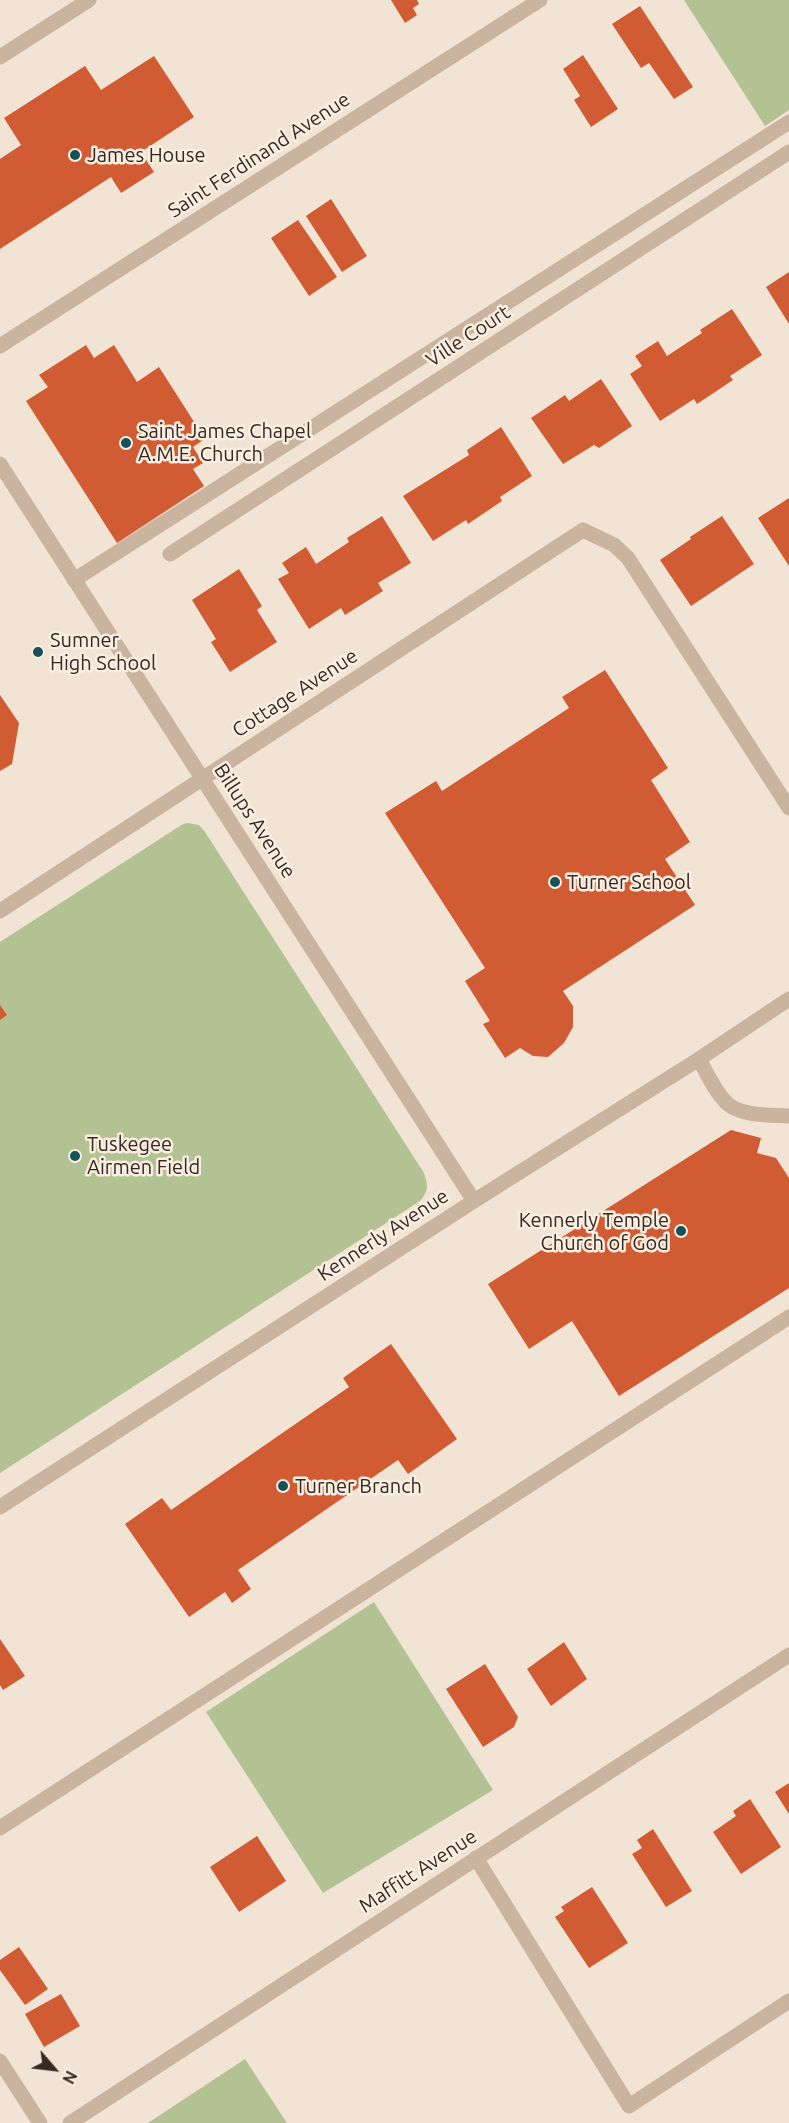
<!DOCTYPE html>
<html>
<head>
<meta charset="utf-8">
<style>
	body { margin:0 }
	#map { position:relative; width:789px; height:2123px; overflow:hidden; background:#f2e4d4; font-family:Ubuntu,sans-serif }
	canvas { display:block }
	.north { position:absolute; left:24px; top:2039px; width:60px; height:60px; -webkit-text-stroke:4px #faeee0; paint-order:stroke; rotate:118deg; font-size:16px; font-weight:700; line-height:24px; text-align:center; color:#342924 }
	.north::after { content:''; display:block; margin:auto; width:21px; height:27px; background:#342924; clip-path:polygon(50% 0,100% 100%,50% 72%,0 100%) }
</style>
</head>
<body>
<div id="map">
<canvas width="789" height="2123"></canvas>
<div class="north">N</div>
</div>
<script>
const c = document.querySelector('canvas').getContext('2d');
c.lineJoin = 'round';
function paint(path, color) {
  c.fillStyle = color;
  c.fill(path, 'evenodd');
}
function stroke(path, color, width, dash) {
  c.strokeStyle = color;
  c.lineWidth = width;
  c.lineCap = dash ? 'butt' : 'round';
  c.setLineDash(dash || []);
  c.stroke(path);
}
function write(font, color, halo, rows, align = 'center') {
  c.font = font + ' Ubuntu,sans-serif';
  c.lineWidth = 5;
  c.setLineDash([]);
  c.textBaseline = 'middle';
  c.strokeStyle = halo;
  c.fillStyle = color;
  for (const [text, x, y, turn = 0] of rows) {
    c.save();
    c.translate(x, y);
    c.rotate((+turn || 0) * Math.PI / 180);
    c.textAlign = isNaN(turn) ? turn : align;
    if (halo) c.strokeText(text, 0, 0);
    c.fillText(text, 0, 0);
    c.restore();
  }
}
paint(new Path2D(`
	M684 0H789V110L765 126Z
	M188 823 199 825 205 832 424 1173C428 1185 429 1191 420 1201L0 1473V942L183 824Z
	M374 1602 493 1790 323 1893 206 1712Z
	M245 2059 287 2123H148Z`), '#b2c293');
paint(new Path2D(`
	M391 0H417L419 4 413 8 417 15 405 23Z
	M640 6 693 87 674 99 649 63 641 68 612 24Z
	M583 55 618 109 591 127 574 100 580 96 563 69Z
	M154 56 194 117 141 152 154 172 121 193 111 177 0 249V159L21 145 4 118 85 66 101 90Z
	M331 199 367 256 342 272 306 216Z
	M298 220 337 277 309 296 271 238Z
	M789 272V324L766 287Z
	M732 309 762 355 730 376 733 380 697 404 694 399 660 421 630 374 642 366 635 356 658 341 667 356 702 333 700 330Z
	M86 345 94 358 114 345 137 382 159 367 205 439 193 447 203 463 193 469 204 486 117 543 26 401 48 387 39 375Z
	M601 379 632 426 599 448 594 445 563 464 531 418 565 395 569 401Z
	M501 427 532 476 500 497 502 501 468 524 466 520 433 541 403 496 469 455 467 450Z
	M789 498V566L758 518Z
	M382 516 411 563 378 583 383 591 345 615 341 608 309 629 278 579 289 573 282 563 306 547 316 564 349 542 347 538Z
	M722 516 754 564 691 606 660 560 691 539 690 537Z
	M239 569 262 606 257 610 277 642 230 672 211 642 216 639 192 600Z
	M605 670 668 768 651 780 690 842 665 859 695 905 563 991 573 1006V1027L564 1043 548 1057 533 1056 520 1048 505 1058 483 1024 490 1021 465 981 485 968 385 813 436 781 442 791 569 708 562 697Z
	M0 695 19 723 12 764 0 771Z
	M0 1005 7 1015 0 1020Z
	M731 1130 761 1138 757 1153 776 1158 789 1178V1288L619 1396 572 1321 529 1349 488 1284Z
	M391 1344 457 1439 408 1474 398 1460 238 1570 251 1589 232 1603 225 1592 189 1617 125 1524 162 1498 171 1510 349 1387 343 1378Z
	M0 1639 25 1676 3 1690 0 1685Z
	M564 1642 587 1679 551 1706 527 1669Z
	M485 1664 518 1717 514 1727 483 1747 446 1689Z
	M789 1783V1814L775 1792Z
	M750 1799 781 1847 741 1874 713 1832 736 1816 733 1811Z
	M653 1829 692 1891 666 1907 632 1854 642 1848 637 1840Z
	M257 1836 286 1881 239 1912 210 1867Z
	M592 1887 628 1943 589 1968 555 1917 564 1911 561 1907Z
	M19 1947 48 1989 25 2005 0 1970V1960Z
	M61 1994 80 2026 44 2047 25 2014Z`), '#d15b33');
stroke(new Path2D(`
	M0 57 89 0
	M583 530 614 545 628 558 789 808
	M74 580 789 122
	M699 1059C706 1072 719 1100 732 1107 748 1116 771 1115 789 1116
	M0 1828 789 1317
	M476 1858 629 2106 789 2001`), '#cbb49f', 15);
stroke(new Path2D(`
	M0 346 540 0
	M0 464 474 1201
	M170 554 789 152
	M0 911 583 530
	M0 1507 474 1201 699 1059 789 999
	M0 2061 40 2123
	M70 2123 789 1655`), '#cbb49f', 15);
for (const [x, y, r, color] of [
	[75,155,6,"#165358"],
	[126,443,6,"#165358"],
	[38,652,6,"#165358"],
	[555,882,6,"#165358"],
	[75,1156,6,"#165358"],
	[681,1231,6,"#165358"],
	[283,1486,6,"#165358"]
]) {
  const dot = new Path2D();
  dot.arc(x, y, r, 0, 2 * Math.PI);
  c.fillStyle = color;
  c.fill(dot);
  stroke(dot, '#faeee0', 2);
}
write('20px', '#342924', '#faeee0', [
	["James House",87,155],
	["Saint James Chapel",138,431],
	["A.M.E. Church",138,454],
	["Sumner",50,640],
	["High School",50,663],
	["Turner School",567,882],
	["Tuskegee",87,1144],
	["Airmen Field",87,1167],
	["Kennerly Temple",669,1220,"right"],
	["Church of God",669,1243,"right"],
	["Turner Branch",295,1486]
], 'left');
write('20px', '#342924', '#faeee0', [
	["Saint Ferdinand Avenue",259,155,-33],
	["Ville Court",468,336,-33],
	["Cottage Avenue",295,693,-33],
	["Billups Avenue",255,821,57],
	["Kennerly Avenue",383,1235,-33],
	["Maffitt Avenue",418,1871,-33]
]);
</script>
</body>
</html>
